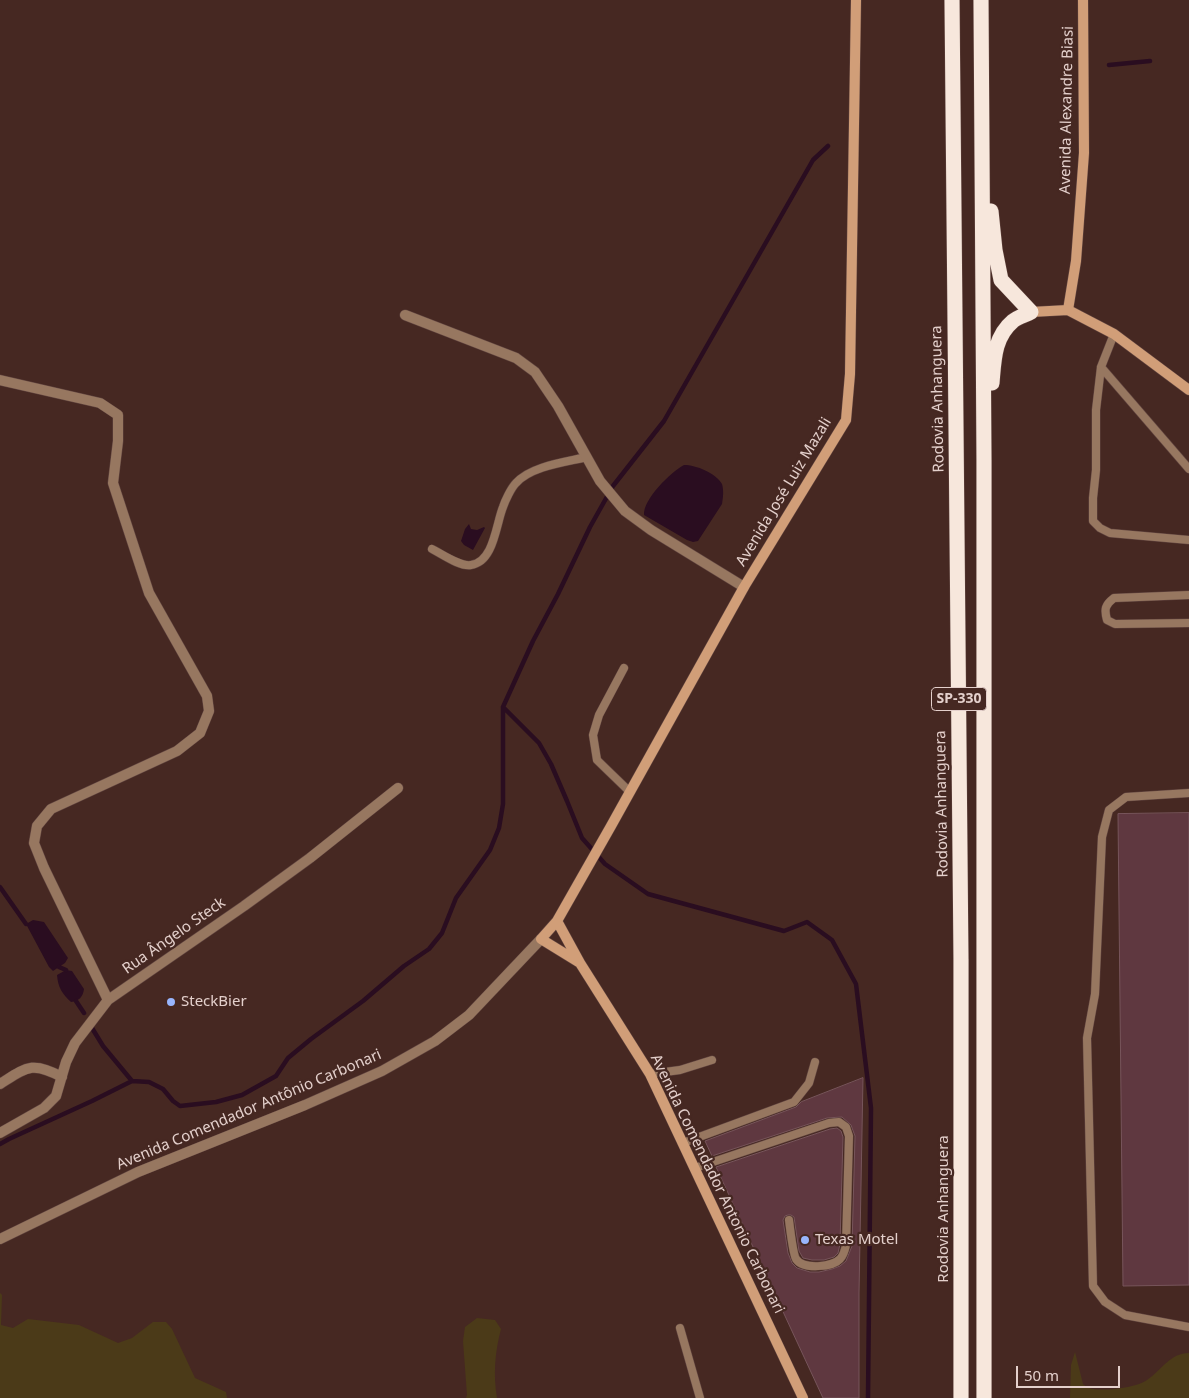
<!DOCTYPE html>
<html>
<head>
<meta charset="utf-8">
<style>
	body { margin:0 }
	#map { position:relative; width:1189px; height:1398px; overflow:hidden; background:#462822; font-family:"Noto Sans",sans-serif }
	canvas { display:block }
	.scale { position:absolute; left:1016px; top:1366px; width:104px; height:22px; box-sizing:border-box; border:2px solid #e4d0cc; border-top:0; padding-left:6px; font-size:15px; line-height:18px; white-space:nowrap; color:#e4d0cc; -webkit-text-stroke:4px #462822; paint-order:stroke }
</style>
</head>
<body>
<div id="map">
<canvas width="1189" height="1398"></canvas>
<div class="scale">50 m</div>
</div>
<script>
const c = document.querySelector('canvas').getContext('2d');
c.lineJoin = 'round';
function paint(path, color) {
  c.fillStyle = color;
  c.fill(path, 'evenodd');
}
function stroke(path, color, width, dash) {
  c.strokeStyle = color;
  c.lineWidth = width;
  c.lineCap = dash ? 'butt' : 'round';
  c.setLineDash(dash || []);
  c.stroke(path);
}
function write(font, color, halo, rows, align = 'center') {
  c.font = font + ' "Noto Sans",sans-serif';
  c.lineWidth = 4.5;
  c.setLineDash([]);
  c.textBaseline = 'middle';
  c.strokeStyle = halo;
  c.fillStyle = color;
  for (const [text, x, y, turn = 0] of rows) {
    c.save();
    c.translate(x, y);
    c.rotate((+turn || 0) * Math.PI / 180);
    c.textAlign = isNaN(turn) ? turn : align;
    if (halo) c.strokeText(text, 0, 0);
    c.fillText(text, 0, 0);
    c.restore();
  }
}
paint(new Path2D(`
	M0 1293 2 1295 1 1325 13 1328 28 1319 79 1325 118 1343 132 1338 153 1322H166L172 1329 195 1378 226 1392 227 1398H0Z
	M477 1318 495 1320 501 1329C495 1352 493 1374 497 1398H466L467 1395 463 1341 465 1327Z
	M1075 1352 1083 1384C1084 1385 1088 1388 1089 1388 1101 1392 1137 1388 1147 1380 1162 1370 1170 1353 1189 1353V1398H1070L1071 1365Z`), '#4b3a18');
paint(new Path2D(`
	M684 465C696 465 716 473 722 484 724 491 723 498 722 504L698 541 693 542 687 540 644 515C643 499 671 472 684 465Z
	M469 524 471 529 477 530 484 527 485 528 473 550 464 545 461 541 465 529Z
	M33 920 44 922 68 958 65 963 53 971 49 967 26 924Z
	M66 970 72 971 84 989C83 997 79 1001 71 1002 62 994 58 987 57 975Z`), '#2a0d20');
stroke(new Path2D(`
	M1109 65 1150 61
	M503 707 539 743 551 764 567 801 582 838 605 864 648 894 784 931 807 922 832 940 856 984 871 1108 868 1398
	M0 887 26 924
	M59 967 66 970
	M76 1001 84 1013
	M92 1028 103 1046 132 1081
	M0 1144 9 1139 92 1101 132 1081 149 1082 163 1089 173 1101 180 1106 216 1102 242 1095 276 1076 288 1058 311 1039 363 1001 404 966 429 949 442 933 456 898 490 850 499 828 503 804V707L533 641 558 594 590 527 613 486 664 421 813 160 828 146`), '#2a0d20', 4.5);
const building = new Path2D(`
	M1189 813V1285L1123 1286 1118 814Z
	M863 1078 859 1293V1398H823L716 1167 830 1129 837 1128 841 1131 843 1137 840 1244 838 1253 834 1257 824 1260H812L803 1258 799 1251 794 1217 791 1215H788L785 1216 783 1220 788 1253 792 1263 797 1268 810 1272H819L832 1269 840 1266 846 1261 852 1246 855 1136 851 1125 842 1117 827 1118 712 1156 705 1141 796 1107 801 1102Z`);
paint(building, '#5f3840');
stroke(building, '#77555b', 1);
const lane = new Path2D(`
	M1114 334 1101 367 1096 410V470L1093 498V521L1100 528 1110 533 1189 540
	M1101 367 1189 469
	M432 549C442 554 460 567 471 565 494 562 496 524 503 507 505 501 511 488 516 483 531 466 566 462 587 457
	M1189 595 1114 598C1105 605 1104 609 1107 620L1115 624 1189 623
	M624 668 599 715 593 735 597 760 630 792
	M1189 793 1126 797 1109 810 1102 837 1095 994 1087 1038 1093 1286 1105 1302 1125 1315 1189 1327
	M650 1074 680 1070 712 1060
	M683 1143 794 1102 809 1083 815 1062
	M695 1168 829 1123 839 1122 846 1127 849 1136 846 1245C845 1250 844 1255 840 1259 833 1267 803 1270 796 1259 793 1254 790 1228 789 1220
	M680 1328 700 1398`);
const street = new Path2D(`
	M405 315 516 358 535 372 558 406 600 481 625 511 651 530 744 587
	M0 380 100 403 118 415V441L113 483 149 593 207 696 209 711 200 733 177 751 51 809 37 826 34 843 44 868 108 1000
	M0 1084C27 1067 32 1061 62 1077
	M0 1133 44 1108 56 1096 66 1062 75 1043 108 1000 244 906 310 858 398 788
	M0 1239 138 1172 305 1105 382 1071 435 1041 469 1015 541 939`);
const secondary = new Path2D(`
	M1068 310 1076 261 1084 153 1083 0
	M1031 312 1068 310 1114 334 1189 390
	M557 921 580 963 650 1074 803 1398
	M580 963 541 939 557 921 611 826 744 587 846 420 850 374 856 0`);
const highway = new Path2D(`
	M952 0 961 959V1398
	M981 0 984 460V1398
	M991 211 995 250 1001 280 1031 312C1026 315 1018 317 1013 321 994 337 994 360 992 383`);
stroke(lane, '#624641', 9);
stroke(street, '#624641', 11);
stroke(secondary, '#624641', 11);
stroke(highway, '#624641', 16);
stroke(lane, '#977760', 8);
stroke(street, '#977760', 10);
stroke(secondary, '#d19e78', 10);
stroke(highway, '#f7e7dc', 15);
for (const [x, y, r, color] of [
	[171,1002,5,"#98b5fd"],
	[805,1240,5,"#98b5fd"]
]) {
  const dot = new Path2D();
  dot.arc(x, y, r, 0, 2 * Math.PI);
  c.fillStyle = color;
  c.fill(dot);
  stroke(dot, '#462822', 2);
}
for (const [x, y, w] of [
	[959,699,55]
]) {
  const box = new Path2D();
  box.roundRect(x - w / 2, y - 11.5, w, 23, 4);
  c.fillStyle = '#462822';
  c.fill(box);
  stroke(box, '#e4d0cc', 1);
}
write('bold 14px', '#e4d0cc', null, [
	["SP-330",959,699]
]);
write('15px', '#e4d0cc', '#462822', [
	["Avenida Alexandre Biasi",1067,110,-89],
	["Rodovia Anhanguera",938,399,-91],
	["Avenida José Luiz Mazali",784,492,-59],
	["Rodovia Anhanguera",942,804,-91],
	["Rua Ângelo Steck",174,936,-35],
	["Avenida Comendador Antônio Carbonari",249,1110,-23],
	["Avenida Comendador Antonio Carbonari",717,1184,64],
	["Rodovia Anhanguera",944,1209,-90]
]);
write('15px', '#e4d0cc', '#462822', [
	["SteckBier",181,1002],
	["Texas Motel",815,1240]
], 'left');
</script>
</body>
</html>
